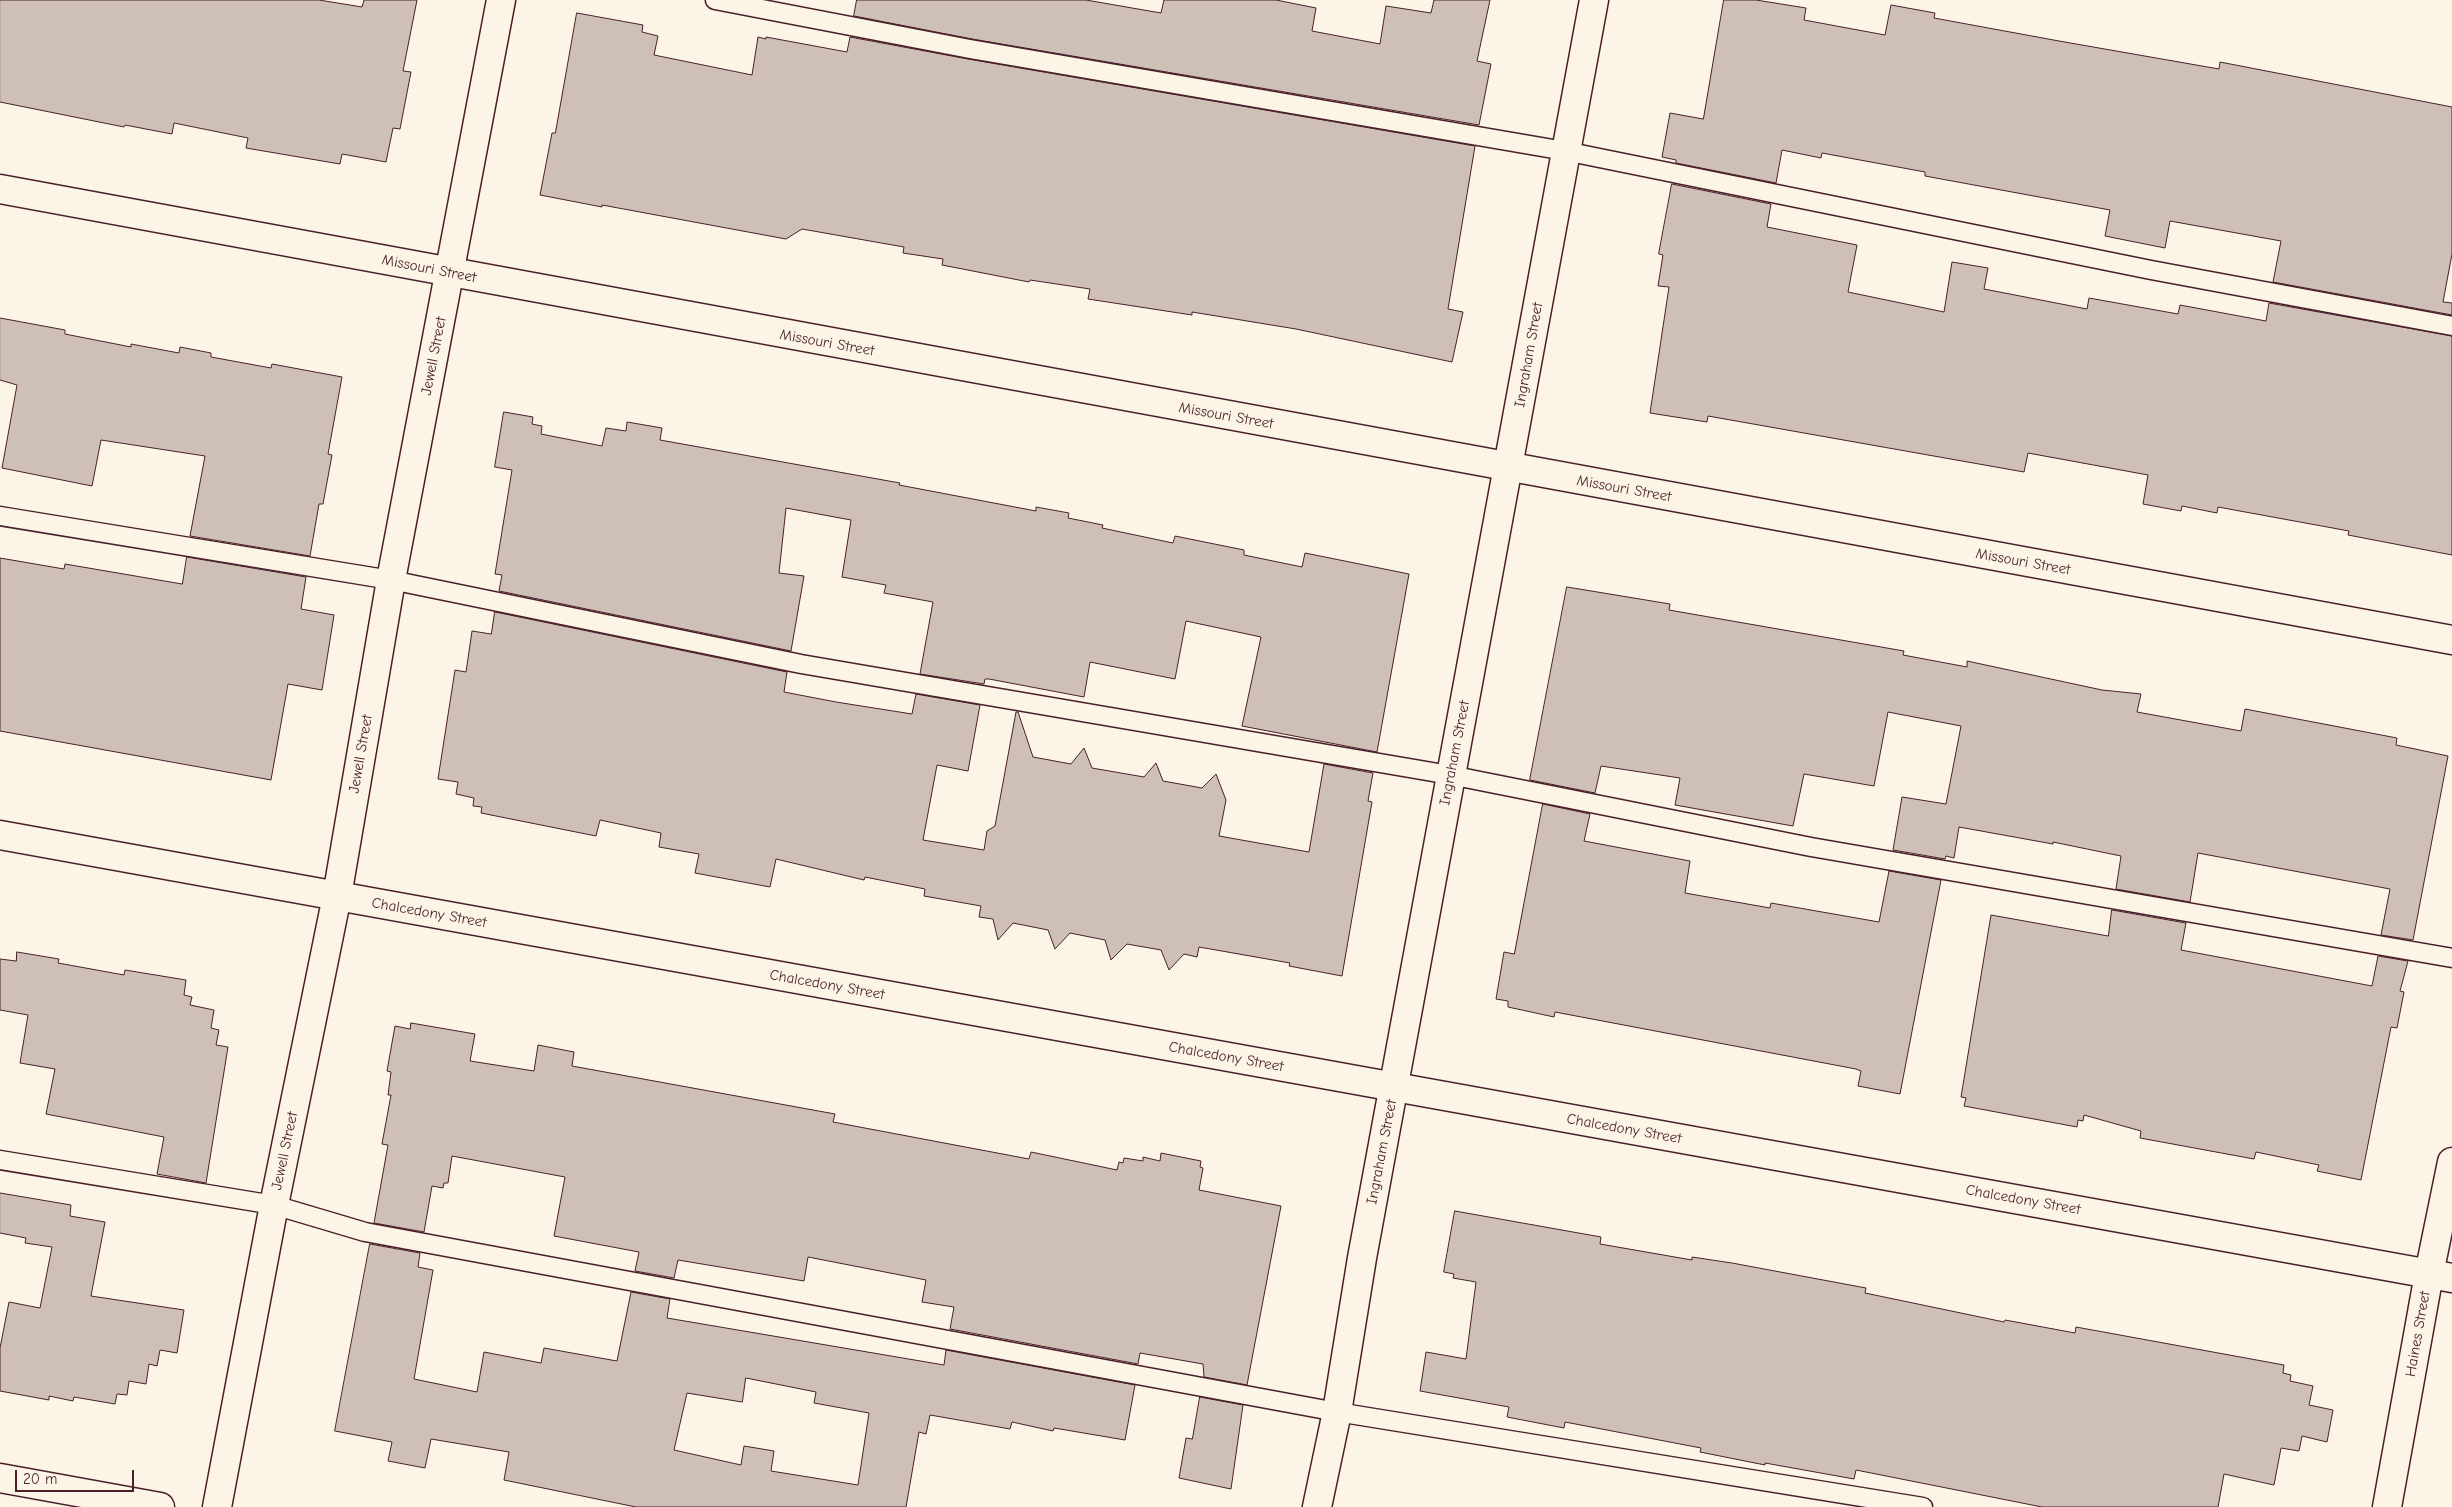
<!DOCTYPE html>
<html>
<head>
<meta charset="utf-8">
<style>
	body { margin:0 }
	#map { position:relative; width:2452px; height:1507px; overflow:hidden; background:#fcf5e5; font-family:"Comic Neue",sans-serif }
	canvas { display:block }
	.scale { position:absolute; left:15px; top:1470px; width:119px; height:22px; box-sizing:border-box; border:2px solid #4a1f2b; border-top:0; padding-left:6px; font-size:15px; line-height:18px; white-space:nowrap; color:#4a1f2b; -webkit-text-stroke:4px #fcf5e5; paint-order:stroke }
</style>
</head>
<body>
<div id="map">
<canvas width="2452" height="1507"></canvas>
<div class="scale">20 m</div>
</div>
<script>
const c = document.querySelector('canvas').getContext('2d');
c.lineJoin = 'round';
function paint(path, color) {
  c.fillStyle = color;
  c.fill(path, 'evenodd');
}
function stroke(path, color, width, dash) {
  c.strokeStyle = color;
  c.lineWidth = width;
  c.lineCap = dash ? 'butt' : 'round';
  c.setLineDash(dash || []);
  c.stroke(path);
}
function write(font, color, halo, rows, align = 'center') {
  c.font = font + ' "Comic Neue",sans-serif';
  c.lineWidth = 4;
  c.setLineDash([]);
  c.textBaseline = 'middle';
  c.strokeStyle = halo;
  c.fillStyle = color;
  for (const [text, x, y, turn = 0] of rows) {
    c.save();
    c.translate(x, y);
    c.rotate((+turn || 0) * Math.PI / 180);
    c.textAlign = isNaN(turn) ? turn : align;
    if (halo) c.strokeText(text, 0, 0);
    c.fillText(text, 0, 0);
    c.restore();
  }
}
const building = new Path2D(`
	M0 0H319L362 7 364 0H417L403 71 411 72 400 129 393 128 386 162 342 154 340 164 246 148 248 138 174 123 172 134 125 125 124 127 0 102Z
	M857 0H1086L1161 13 1164 0H1276L1316 8 1312 31 1380 44 1386 6 1431 13 1434 0H1490L1477 61 1491 64 1479 125 972 39 854 16Z
	M1724 0H1756L1806 8 1804 20 1885 35 1891 5 1935 13 1934 18 2059 41 2219 69 2220 62 2452 107V254L2443 302 2452 303V315L2273 282 2281 241 2170 221 2165 248 2105 236 2110 210 1925 176V172L1822 153 1821 158 1782 150 1776 183 1676 163V160L1662 157 1670 113 1703 119Z
	M577 13 643 25 642 32 658 36 654 55 752 75 758 37 766 39V37L847 52 850 37 968 59 1475 146 1448 309 1463 312 1452 362 1296 329 1192 312V315L1088 299 1090 289 1030 280 1029 282 942 265 943 259 903 253 904 247 802 229 786 239 602 205V207L540 195 552 133H555Z
	M1672 184 1771 204 1767 227 1857 245 1848 292 1944 312 1952 262 1988 268 1984 289 2087 309 2089 298 2178 314 2180 305 2266 321 2269 303 2452 336V555L2348 535 2349 531 2218 507 2217 513 2182 506 2181 511 2143 504 2148 475 2028 453 2024 472 1708 416 1707 422 1650 413 1669 287 1658 286 1663 255 1659 254Z
	M0 318 65 330V334L131 347V344L179 353 180 347 211 353V357L271 368 272 364 342 377 328 454 332 455 323 504H319L310 556 190 536 205 456 101 440 92 486 2 468 17 385 0 380Z
	M504 412 533 417 532 424 542 426 541 434 602 446 606 428 626 431 627 422 662 428 660 440 900 483 899 485 1036 511V507L1069 513 1068 518 1103 525 1102 528 1173 543 1175 536 1244 550V555L1302 567 1305 553 1409 574 1377 752 1242 726 1261 637 1186 621 1175 679 1090 662 1084 697 989 679H985L984 684 920 674 933 602 884 593 886 585 842 577 851 520 786 508 779 573 804 576 791 651 499 591 502 575 495 574 512 470 495 467Z
	M187 557 306 577 301 609 334 615 322 690 288 684 271 780 0 731V558L64 569 65 564 182 584Z
	M1567 587 1670 604 1669 610 1904 651 1903 655 1967 667V661L2102 690 2141 694 2137 712 2241 731 2245 709 2397 738 2396 745 2448 756 2413 940 2381 935 2390 889 2198 853 2190 902 2116 889 2121 856 2053 842V844L1959 827 1954 858 1946 856 1945 859 1893 850 1902 797 1946 804 1961 726 1888 712 1874 786 1804 774 1793 826 1675 805 1680 778 1601 766 1595 793 1530 780Z
	M495 612 787 672 784 692 836 702 912 714 916 694 980 705 968 771 937 765 923 840 984 850 987 831 995 826 1016 712H1018L1033 757 1071 764 1084 748 1092 768 1144 777 1156 763 1163 781 1202 788 1216 774 1226 800 1219 836 1309 852 1324 764 1373 773 1368 801 1372 802 1342 976 1289 966 1290 963 1199 947 1197 957 1184 954 1169 970 1161 950 1127 944 1111 960 1105 940 1070 933 1055 949 1048 930 1013 923 998 940 993 919 979 917 981 906 924 896 925 889 865 877 864 880 776 859 770 887 695 873 699 854 659 847 661 833 600 820 596 836 481 813 482 807 473 806 474 798 456 794 458 782 438 779 455 670 466 672 472 631 491 634Z
	M1543 804 1590 814 1584 841 1690 861 1685 893 1770 908 1771 903 1879 922 1889 871 1941 880 1900 1094 1858 1086 1861 1071 1856 1069 1555 1012 1554 1017 1508 1007V1001L1496 999 1504 952 1514 954Z
	M2112 910 2186 923 2181 950 2372 986 2378 956 2408 961 2400 991 2404 992 2397 1028 2391 1027 2361 1180 2317 1171 2319 1165 2256 1152 2254 1159 2140 1138 2141 1131 2084 1115 2083 1121 2078 1120 2077 1127 1964 1106 1966 1098 1961 1097 1991 915 2108 936Z
	M17 952 59 959 58 963 124 975 125 970 186 980 184 995 192 997 190 1005 214 1010 211 1028 219 1030 216 1045 228 1047 206 1183 157 1174 164 1137 46 1114 55 1069 20 1063 28 1015 0 1010V959L16 961Z
	M411 1023 475 1034 470 1061 534 1071 538 1045 574 1052 572 1066 835 1114 833 1122 1029 1159 1031 1152 1117 1170 1119 1162 1123 1163 1124 1158 1143 1161V1157L1160 1161 1161 1153 1201 1161 1200 1167 1203 1168 1199 1190 1281 1206 1247 1385 1204 1377 1203 1364 1140 1353 1138 1364 950 1329 954 1307 922 1302 926 1280 808 1257 804 1281 678 1260 674 1278 635 1271 639 1252 554 1236 565 1177 452 1156 448 1183H444L443 1188 432 1186 424 1232 374 1223 388 1145 382 1144 391 1095H388L391 1072 387 1071 395 1026 410 1029Z
	M0 1193 71 1205 70 1216 105 1222 91 1296 184 1310 177 1353 160 1350 157 1366 149 1364 146 1384 129 1381 127 1395 117 1394 115 1404 74 1397 73 1401 49 1396V1400L0 1391V1348L9 1302 40 1308 52 1247 25 1243 26 1238 0 1233Z
	M1455 1211 1601 1237 1600 1244 1692 1260V1257L1732 1263 1866 1288 1865 1293 2004 1322 2005 1320 2075 1333 2076 1327 2284 1365 2283 1373 2291 1375 2290 1381 2313 1386 2309 1405 2333 1410 2327 1442 2302 1436 2299 1451 2281 1448 2274 1485 2224 1474 2218 1507H2042L1856 1470 1854 1479 1765 1463V1465L1700 1452 1701 1448 1565 1422 1564 1428 1507 1417 1509 1407 1420 1391 1426 1352 1466 1359 1476 1282 1453 1278 1454 1274 1444 1272Z
	M370 1244 420 1253 418 1267 433 1270 414 1379 477 1392 484 1352 541 1363 544 1348 617 1361 631 1292 670 1299 667 1318 944 1365 946 1350 1135 1385 1125 1440 1054 1428 1053 1431 1012 1422 1010 1429 930 1415 926 1434 919 1432 906 1507H636L504 1480 509 1452 431 1439 425 1468 388 1461 392 1442 335 1431ZM746 1378 816 1392 814 1403 869 1413 858 1485 771 1471 774 1451 744 1446 741 1465 674 1450 687 1393 742 1402Z
	M1200 1397 1243 1405 1231 1489 1179 1478 1186 1438 1192 1439Z`);
paint(building, '#cfc0b7');
stroke(building, '#4a1f2b', 1);
const lane = new Path2D(`
	M715 0 970 49 1565 151 2151 270 2452 326
	M0 516 391 580 801 664 1450 775 1811 847 2452 958
	M0 1160 274 1205 365 1232 1337 1412 1923 1507`);
const street = new Path2D(`
	M0 189 2452 640
	M0 835 2452 1278
	M0 1478 160 1507
	M217 1507 274 1205 337 896 391 580 501 0
	M2387 1507 2429 1274 2452 1162`);
const secondary = new Path2D(`
	M1317 1507 1337 1412 1362 1258 1594 0`);
stroke(lane, '#4a1f2b', 21);
stroke(street, '#4a1f2b', 31);
stroke(secondary, '#4a1f2b', 31);
stroke(lane, '#fcf5e5', 18);
stroke(street, '#fcf5e5', 28);
stroke(secondary, '#fcf5e5', 28);
write('15px', '#4a1f2b', '#fcf5e5', [
	["Missouri Street",429,269,11],
	["Missouri Street",827,343,10],
	["Ingraham Street",1529,355,-80],
	["Jewell Street",434,356,-79],
	["Missouri Street",1226,416,10],
	["Missouri Street",1624,489,10],
	["Missouri Street",2023,562,10],
	["Ingraham Street",1455,753,-79],
	["Jewell Street",361,754,-80],
	["Chalcedony Street",429,913,10],
	["Chalcedony Street",827,985,10],
	["Chalcedony Street",1226,1057,10],
	["Chalcedony Street",1624,1129,10],
	["Jewell Street",285,1151,-78],
	["Ingraham Street",1382,1152,-79],
	["Chalcedony Street",2023,1200,10],
	["Haines Street",2418,1334,-80]
]);
</script>
</body>
</html>
